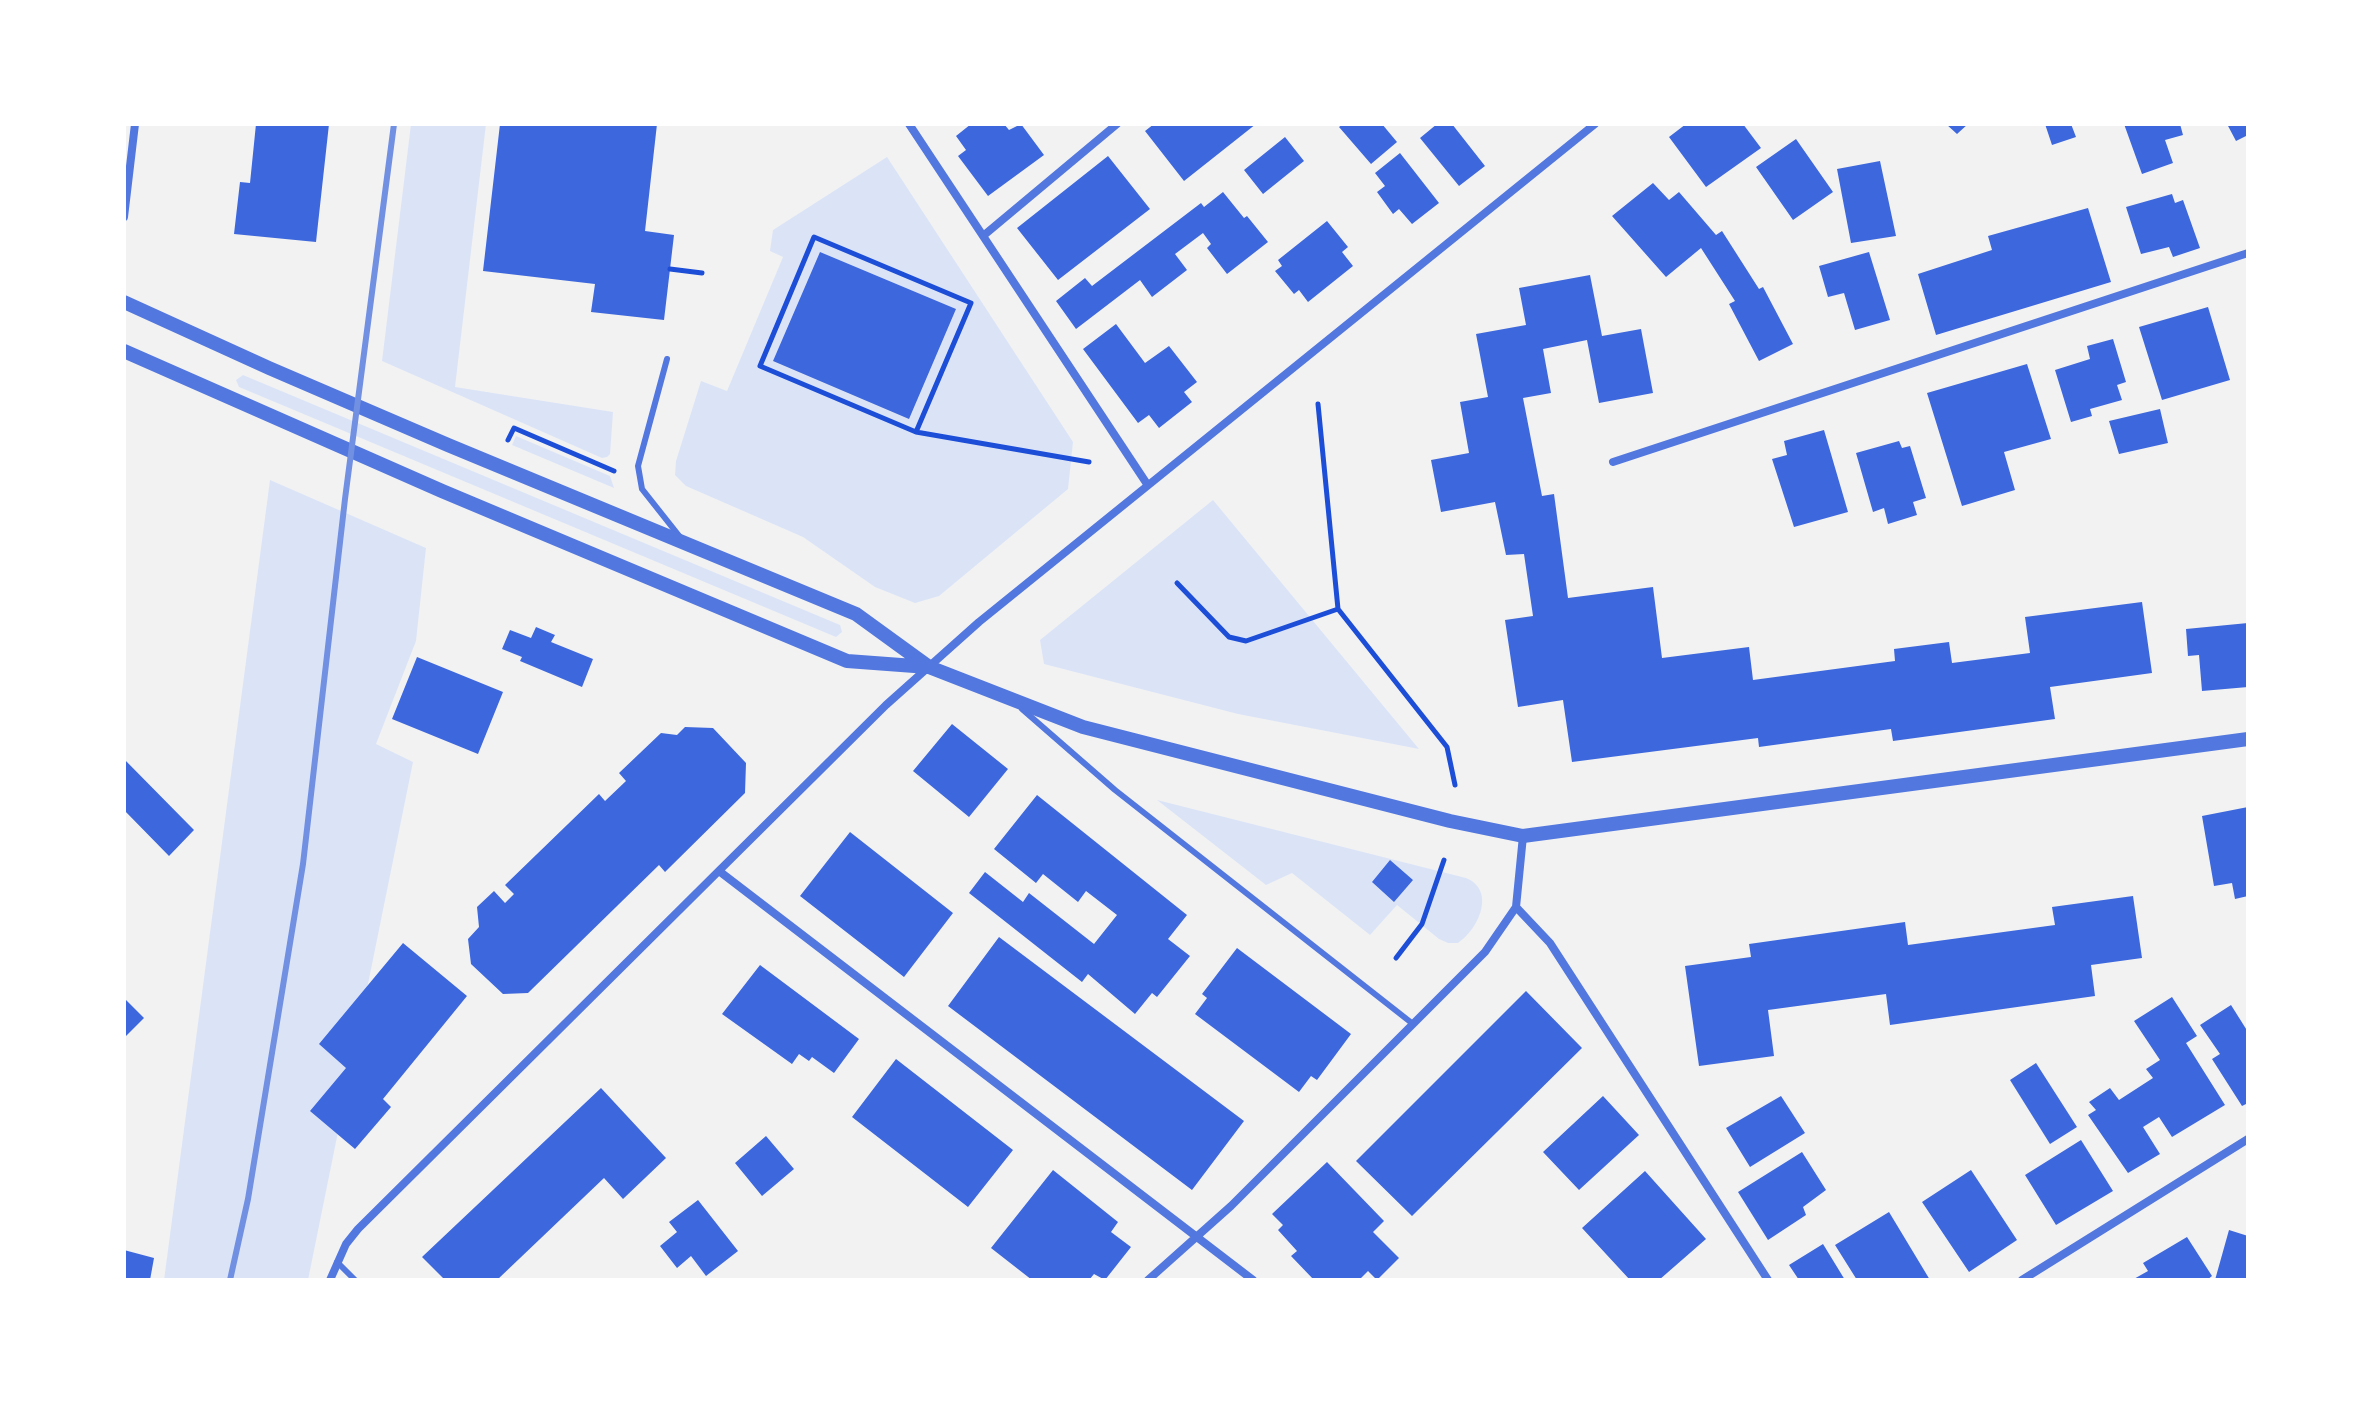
<!DOCTYPE html>
<html>
<head>
<meta charset="utf-8">
<style>
	body { margin:0 }
	#map { position:relative; width:2372px; height:1404px; overflow:hidden; background:#f2f2f2; font-family:Overpass,sans-serif }
	canvas { display:block }
	.frame { position:absolute; inset:0; border:126px solid #fff; pointer-events:none }
</style>
</head>
<body>
<div id="map">
<canvas width="2372" height="1404"></canvas>
<div class="frame"></div>
</div>
<script>
const c = document.querySelector('canvas').getContext('2d');
c.lineJoin = 'round';
function paint(path, color) {
  c.fillStyle = color;
  c.fill(path, 'evenodd');
}
function stroke(path, color, width, dash) {
  c.strokeStyle = color;
  c.lineWidth = width;
  c.lineCap = dash ? 'butt' : 'round';
  c.setLineDash(dash || []);
  c.stroke(path);
}
paint(new Path2D(`
	M411 124H486L455 387 613 412 610 454 607 457 602 458 382 361Z
	M887 157 1073 442 1068 489 939 596 915 603 875 587 803 537 686 486 675 475 676 461 701 381 727 391 783 257 770 251 773 230Z
	M243 375 840 625 842 632 836 637 239 387 236 380Z
	M516 436 610 476 614 488 512 445Z
	M270 480 426 548 416 641 376 744 413 762 308 1280H164Z
	M1213 500 1419 749 1238 714 1044 664 1040 640Z
	M1157 800 1466 878C1496 890 1479 929 1458 943H1448L1439 939 1397 905 1370 935 1292 873 1266 885Z`), '#dbe4f7');
paint(new Path2D(`
	M256 124H329L316 242 234 234 240 182 250 183Z
	M500 124H657L645 231 674 235 664 320 591 312 595 284 483 271Z
	M971 124H1004L1009 130 1021 124 1044 155 988 196 958 156 966 150 956 136Z
	M1154 124H1256L1184 181 1145 131Z
	M1343 124H1382L1397 142 1371 164 1339 127Z
	M1437 124H1452L1485 166 1459 186 1420 138Z
	M1686 124H1743L1761 148 1706 187 1669 137Z
	M1946 124H1968L1957 134Z
	M2045 124H2071L2076 137 2052 145Z
	M2124 124H2180L2183 135 2165 140 2173 163 2142 174Z
	M2227 124H2248V135L2236 141Z
	M1285 137 1304 161 1263 194 1244 170Z
	M1796 139 1833 192 1793 220 1756 167Z
	M1400 153 1439 203 1412 224 1399 209 1393 214 1377 192 1385 186 1375 173Z
	M1108 156 1150 209 1058 280 1017 228Z
	M1880 161 1896 236 1851 243 1837 169Z
	M1653 183 1669 200 1679 192 1716 235 1722 231 1759 289 1763 287 1793 344 1759 361 1729 304 1735 301 1701 248 1666 277 1612 216Z
	M1223 192 1244 218 1247 216 1268 242 1227 274 1207 248 1211 244 1203 233 1175 254 1187 270 1152 297 1140 280 1076 329 1056 301 1085 278 1092 286 1201 203 1204 207Z
	M2172 194 2175 203 2183 200 2200 248 2173 257 2169 247 2141 254 2126 207Z
	M2088 208 2111 282 1936 335 1918 274 1992 250 1988 236Z
	M1327 221 1348 247 1342 252 1353 266 1308 302 1299 290 1294 294 1275 271 1282 266 1278 260Z
	M820 252 956 309 909 419 773 361Z
	M1869 252 1890 320 1855 330 1844 293 1828 297 1819 266Z
	M1590 275 1602 336 1641 329 1653 393 1599 403 1587 340 1543 349 1551 393 1523 398 1542 496 1554 494 1568 598 1653 587 1662 658 1749 647 1753 680 1895 661 1894 649 1949 642 1952 663 2030 653 2025 617 2142 602 2152 673 2050 687 2055 719 1893 741 1891 729 1759 747 1758 738 1572 762 1563 700 1518 707 1505 620 1533 616 1524 554 1506 555 1495 502 1441 512 1431 460 1469 453 1460 402 1488 397 1476 334 1526 325 1519 288Z
	M2208 307 2230 380 2162 400 2139 327Z
	M1116 324 1145 363 1169 346 1197 382 1184 392 1192 402 1159 428 1149 415 1138 423 1083 349Z
	M2113 339 2126 382 2117 385 2122 400 2090 409 2092 416 2071 422 2055 370 2090 359 2087 346Z
	M2027 364 2051 439 2004 452 2015 490 1962 506 1927 393Z
	M2160 409 2168 443 2119 454 2109 421Z
	M1824 430 1848 512 1794 527 1772 459 1787 455 1784 441Z
	M1899 441 1902 448 1910 446 1926 498 1913 502 1917 515 1888 524 1884 508 1873 512 1856 453Z
	M2248 623V687L2202 691 2199 655 2188 656 2186 629Z
	M536 627 555 635 551 642 593 659 582 687 520 661 522 657 502 649 510 630 531 638Z
	M417 657 503 692 478 754 392 719Z
	M952 724 1008 769 969 817 913 771Z
	M685 727 713 728 746 763 745 793 665 872 659 865 528 993 503 994 471 964 468 939 479 927 477 907 494 891 505 903 514 894 505 885 599 794 605 801 626 781 619 773 661 733 677 735Z
	M124 759 194 830 169 856 124 810Z
	M1037 795 1187 915 1168 939 1190 956 1157 997 1152 993 1135 1014 1088 974 1082 982 969 893 985 872 1023 902 1029 893 1094 944 1117 915 1086 891 1078 902 1043 874 1036 883 994 849Z
	M2248 807V896L2235 899 2232 883 2214 886 2202 816Z
	M850 832 953 913 904 977 800 896Z
	M1390 860 1413 880 1394 902 1372 882Z
	M2133 896 2142 958 2091 965 2095 996 1890 1025 1886 994 1768 1010 1774 1056 1699 1066 1685 966 1751 957 1749 944 1905 922 1908 945 2055 925 2052 907Z
	M999 937 1244 1121 1192 1190 948 1006Z
	M403 943 467 996 383 1099 391 1107 355 1149 310 1111 346 1068 319 1044Z
	M1237 948 1351 1034 1317 1080 1311 1076 1299 1092 1195 1014 1207 998 1202 994Z
	M760 965 859 1039 834 1073 812 1057 809 1061 799 1054 792 1064 722 1014Z
	M1526 991 1582 1048 1412 1216 1356 1161Z
	M2172 997 2197 1036 2186 1043 2225 1105 2172 1137 2159 1117 2143 1127 2160 1154 2128 1173 2088 1115 2096 1110 2089 1102 2110 1088 2119 1100 2153 1078 2146 1069 2160 1060 2134 1021Z
	M124 998 144 1018 124 1038Z
	M2231 1005 2248 1032V1103L2242 1106 2212 1059 2220 1054 2200 1025Z
	M896 1059 1013 1150 968 1207 852 1117Z
	M2036 1063 2077 1127 2050 1144 2010 1080Z
	M601 1088 666 1158 623 1199 604 1178 497 1280H445L422 1257Z
	M1603 1096 1639 1135 1579 1190 1543 1152Z
	M1781 1096 1805 1133 1750 1167 1726 1128Z
	M766 1136 794 1169 762 1196 735 1163Z
	M2081 1140 2113 1191 2056 1225 2025 1175Z
	M1802 1152 1826 1190 1803 1207 1806 1215 1768 1240 1738 1192Z
	M1327 1162 1384 1221 1373 1232 1399 1258 1377 1280 1368 1271 1359 1280H1314L1291 1256 1297 1251 1278 1230 1283 1225 1272 1214Z
	M1053 1170 1118 1222 1111 1232 1131 1247 1105 1280 1094 1274 1089 1280H1032L991 1248Z
	M1971 1170 2017 1240 1969 1272 1922 1202Z
	M1645 1171 1706 1239 1659 1280H1630L1582 1228Z
	M698 1200 738 1251 706 1276 691 1256 677 1268 660 1246 677 1232 669 1222Z
	M1889 1212 1930 1280H1857L1835 1245Z
	M2229 1230 2248 1236V1280H2215Z
	M2187 1237 2212 1276 2207 1280H2132L2148 1271 2143 1263Z
	M1823 1244 1845 1280H1799L1789 1265Z
	M124 1250 154 1258 150 1280H124Z`), '#3d67dc');
stroke(new Path2D(`
	M670 269 702 273
	M1318 404 1338 609 1447 747 1455 785
	M916 432 971 303 814 237 760 366 916 432 1089 462
	M508 440 514 428 614 471
	M1177 583 1229 637 1246 641 1338 609
	M1396 958 1422 924 1444 860`), '#1d4ed8', 5);
stroke(new Path2D(`
	M667 359 638 466 642 489 680 537
	M1022 709 1115 790 1413 1024
	M337 1262 355 1280`), '#5277de', 6);
stroke(new Path2D(`
	M909 124 1147 484
	M124 217 135 124
	M983 236 1117 124
	M1613 462 2248 253
	M719 871 1253 1280
	M1516 907 1550 943 1768 1280
	M330 1280 346 1244 358 1229 886 705 979 622 1595 124
	M1148 1280 1231 1206 1485 952 1516 907 1523 836
	M2022 1280 2248 1139`), '#5277de', 8);
stroke(new Path2D(`
	M124 302 269 368 448 445 856 614 929 667 1083 727 1450 821 1523 836 2248 739
	M124 351 442 491 847 661 928 667`), '#5277de', 14);
stroke(new Path2D(`
	M230 1280 248 1199 303 864 345 499 394 124`), '#7290e2', 6);
</script>
</body>
</html>
